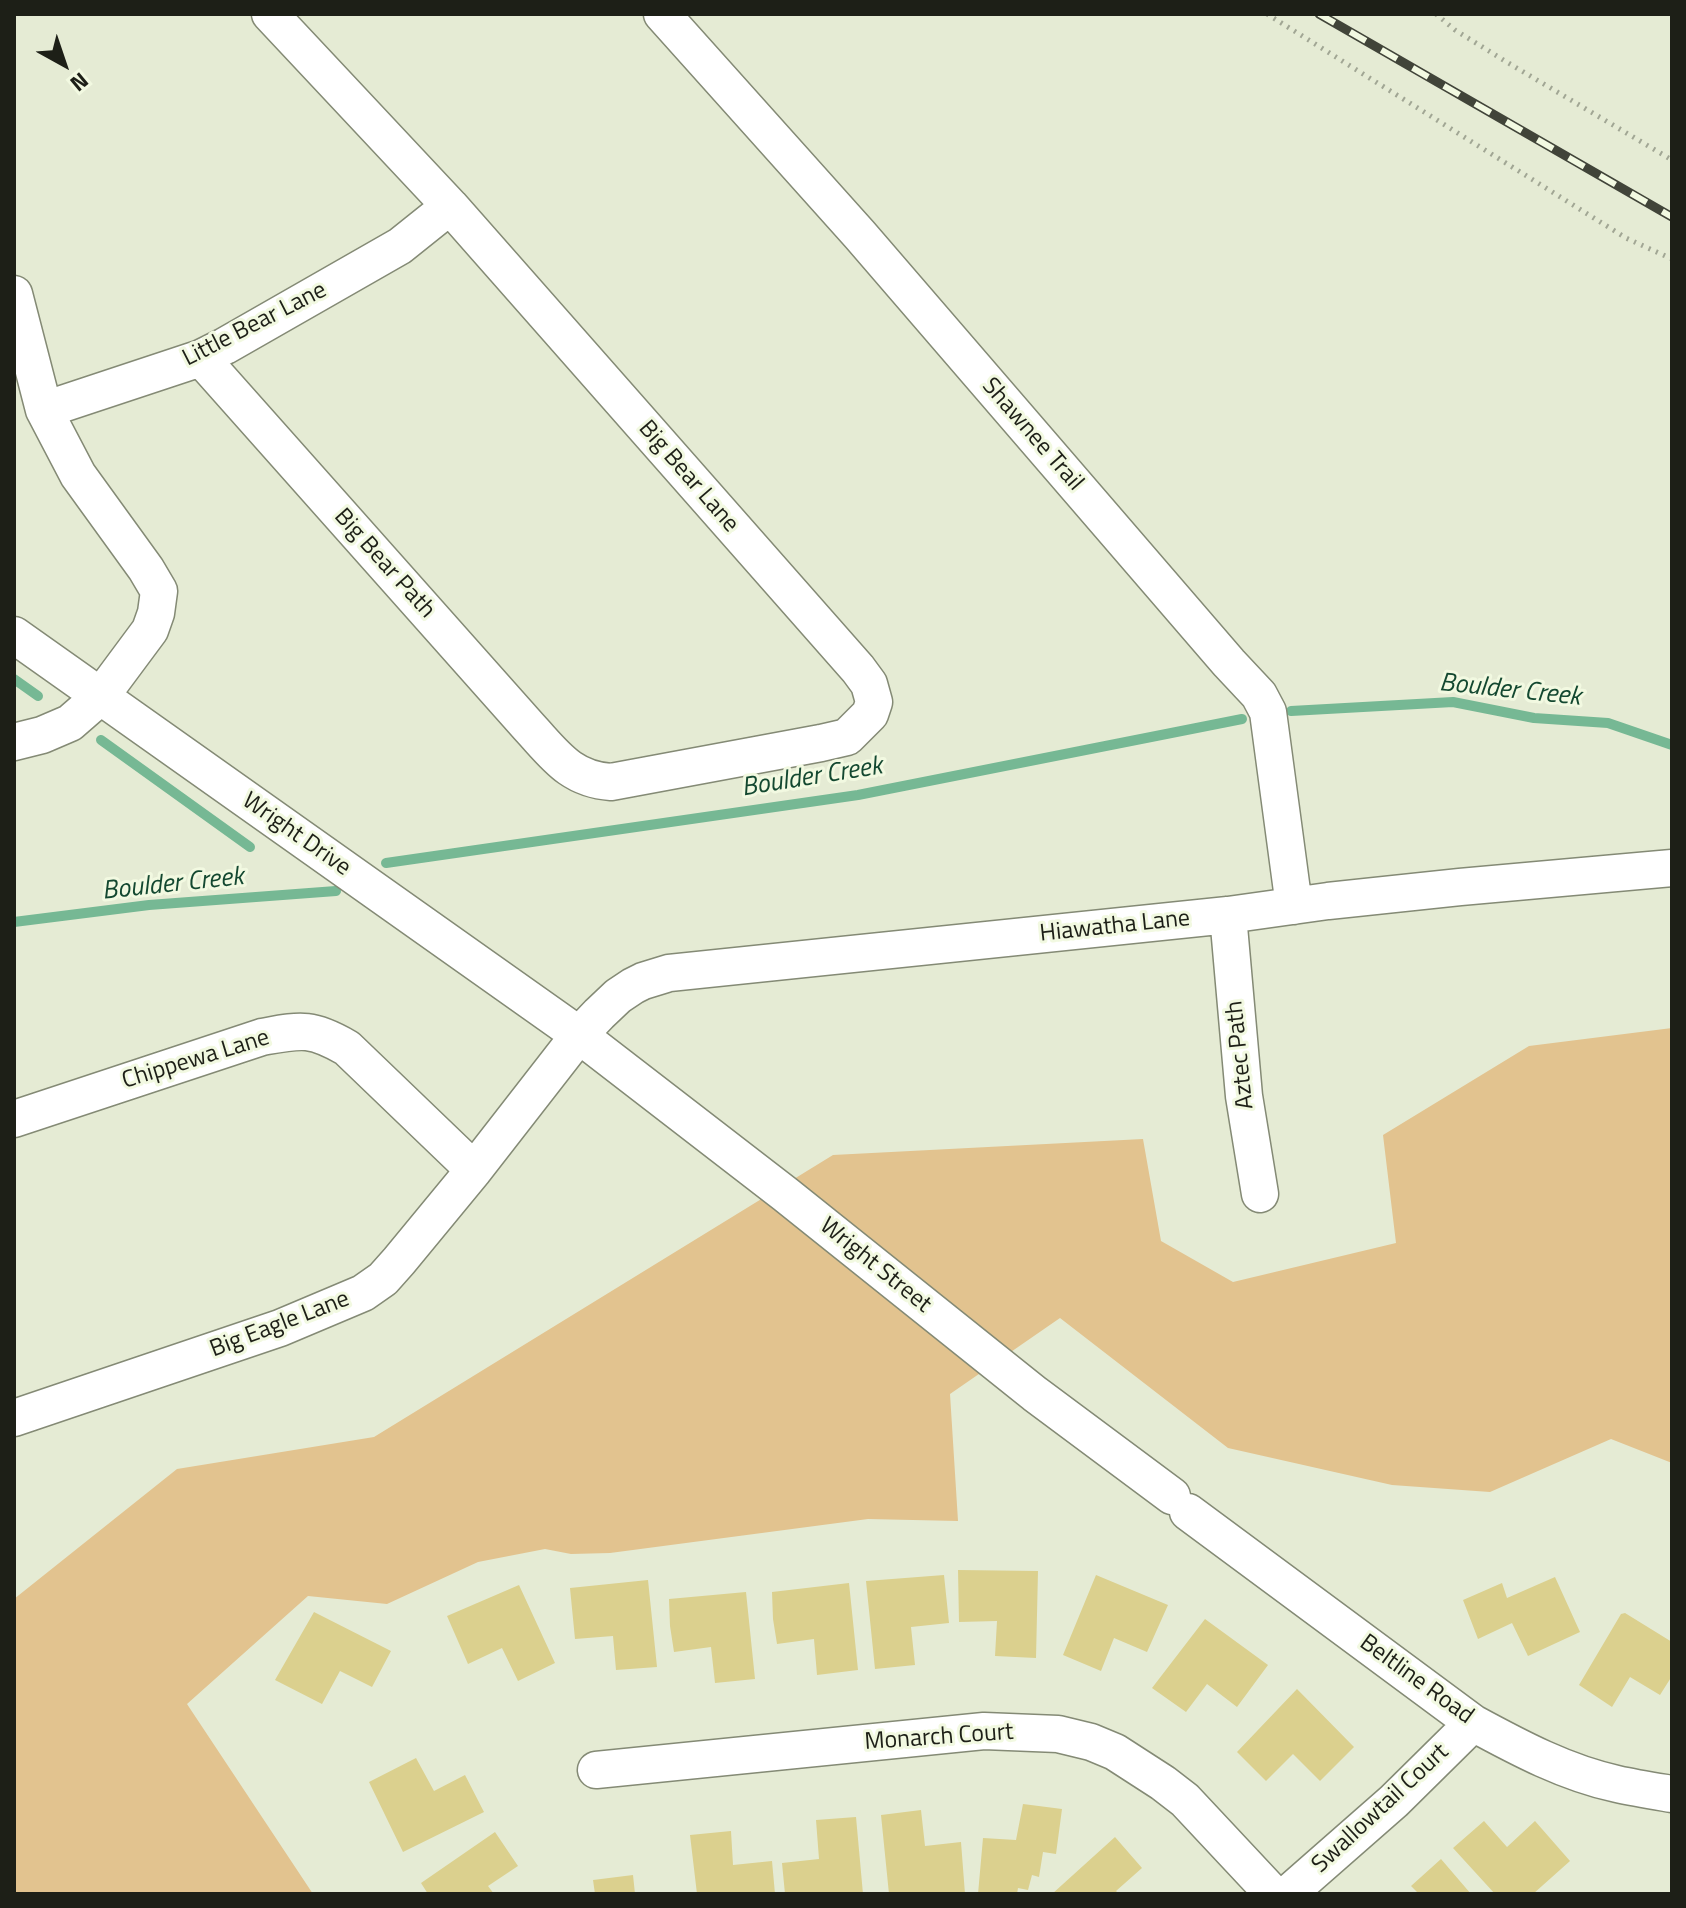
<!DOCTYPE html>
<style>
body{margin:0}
#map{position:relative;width:1686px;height:1908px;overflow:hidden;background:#e5ebd4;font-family:"Titillium Web",sans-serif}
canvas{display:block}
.frame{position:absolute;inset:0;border:16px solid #1d1f17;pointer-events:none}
.north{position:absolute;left:24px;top:24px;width:80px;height:80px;-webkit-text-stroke:6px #f2f9e1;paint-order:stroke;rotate:140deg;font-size:22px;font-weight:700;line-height:32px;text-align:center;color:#1d1f17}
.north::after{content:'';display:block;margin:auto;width:28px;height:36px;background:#1d1f17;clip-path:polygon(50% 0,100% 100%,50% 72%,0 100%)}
</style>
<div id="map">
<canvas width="1686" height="1908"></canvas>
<div class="frame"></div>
<div class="north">N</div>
</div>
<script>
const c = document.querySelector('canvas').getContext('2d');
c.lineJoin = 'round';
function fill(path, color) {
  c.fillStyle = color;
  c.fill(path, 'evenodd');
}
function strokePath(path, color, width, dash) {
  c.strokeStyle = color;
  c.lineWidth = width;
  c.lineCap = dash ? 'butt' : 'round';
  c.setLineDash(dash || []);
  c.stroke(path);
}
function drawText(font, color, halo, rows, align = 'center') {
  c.font = font + ' "Titillium Web",sans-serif';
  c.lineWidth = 6;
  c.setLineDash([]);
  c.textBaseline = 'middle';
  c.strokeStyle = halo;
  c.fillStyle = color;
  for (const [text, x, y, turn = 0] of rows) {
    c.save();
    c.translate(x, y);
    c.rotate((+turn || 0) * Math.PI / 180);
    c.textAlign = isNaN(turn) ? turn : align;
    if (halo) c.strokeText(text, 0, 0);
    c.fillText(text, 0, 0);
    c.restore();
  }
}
const green = new Path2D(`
 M1672 1028V1463L1611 1439 1490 1492 1392 1485 1228 1448 1060 1318 950 1394 958 1521 868 1519 610 1553 571 1554 545 1549 478 1562 387 1604 308 1596 187 1704 313 1894H14V1599L177 1469 374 1437 833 1155 1143 1139 1161 1241 1233 1282 1396 1243 1383 1135 1529 1046Z`);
const stream = new Path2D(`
 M14 679 38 696
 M1291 711 1453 702 1534 718 1608 723 1672 745
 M101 740 250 847
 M386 863 858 795 1242 719
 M14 922 149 905 336 891`);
const building = new Path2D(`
 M958 1570 1038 1571 1036 1658 995 1656 997 1621 959 1622Z
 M944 1575 949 1623 911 1627 915 1665 875 1669 866 1581Z
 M1096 1575 1168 1605 1147 1652 1114 1638 1101 1671 1063 1655Z
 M1555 1577 1580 1632 1528 1656 1512 1623 1478 1639 1463 1600 1502 1583 1507 1598Z
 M648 1580 657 1667 616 1670 613 1636 575 1639 570 1588Z
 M849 1583 858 1670 817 1675 814 1639 777 1644 773 1619 772 1592Z
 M519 1585 555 1663 518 1681 502 1648 468 1664 447 1616Z
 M746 1592 755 1679 715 1683 711 1647 674 1652 670 1626 669 1599Z
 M314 1612 391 1651 372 1687 340 1671 322 1704 275 1680Z
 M1625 1613 1672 1642V1676L1660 1695 1630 1677 1612 1707 1579 1685 1621 1614Z
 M1205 1619 1268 1665 1237 1707 1207 1684 1186 1712 1152 1688Z
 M1297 1689 1354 1747 1320 1781 1293 1754 1266 1781 1237 1752Z
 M416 1758 434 1791 465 1775 484 1812 403 1852 369 1782Z
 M1023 1804 1062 1809 1056 1854 1043 1852 1039 1877 1032 1875 1028 1890 1018 1888 1017 1894H978L983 1838 1016 1840Z
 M921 1810 925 1846 961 1842 965 1894H889L881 1815Z
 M856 1817 863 1894H785L782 1863 819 1859 816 1820Z
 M1484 1821 1507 1847 1535 1821 1570 1861 1533 1894H1495L1453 1848Z
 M731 1831 733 1865 772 1861 775 1894H697L690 1835Z
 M495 1832 518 1866 488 1886 494 1894H428L421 1883Z
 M1115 1837 1142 1868 1116 1891 1119 1894H1052Z
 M1441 1859 1471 1894H1419L1411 1886Z
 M633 1875 635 1894H595L593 1880Z`);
const path = new Path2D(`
 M1267 14 1626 238 1672 259
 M1436 14 1455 30 1505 61 1672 160`);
const minor = new Path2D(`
 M662 14 860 235 1229 663 1259 695 1268 712 1294 906
 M14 294 44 410 78 475 146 569 159 591 156 613 150 630 101 696 70 723 42 735 14 742
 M201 358 529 727C555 755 570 779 611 782L821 743 847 737 870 714 874 702 869 684 858 669 450 206 270 14
 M44 410 201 358 225 346 400 246 450 206
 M14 635 579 1035 785 1194 1035 1394 1172 1496
 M1228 915 1244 1096 1260 1194
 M14 1119 262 1037C301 1030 311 1027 347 1048L474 1170
 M14 1418 280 1328 363 1293 383 1279 399 1261 474 1170 579 1035 599 1014 618 996 633 986 643 981 669 973 1228 915 1328 901 1460 887 1672 868
 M1188 1512 1473 1723C1519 1748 1566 1773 1617 1784 1635 1788 1654 1791 1672 1794
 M596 1770 984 1731 1058 1734 1091 1742 1115 1752 1163 1783 1185 1800 1273 1894
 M1288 1894 1394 1801 1473 1723`);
const rail = new Path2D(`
 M1319 14 1672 217`);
const streetNames = [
 ["Little Bear Lane",255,325,-27],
 ["Shawnee Trail",1032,435,49],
 ["Big Bear Lane",688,477,49],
 ["Big Bear Path",384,564,48],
 ["Wright Drive",296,835,35],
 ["Hiawatha Lane",1115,927,-6],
 ["Aztec Path",1241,1055,-96],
 ["Chippewa Lane",196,1060,-17],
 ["Wright Street",875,1266,39],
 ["Big Eagle Lane",280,1325,-21],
 ["Beltline Road",1416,1680,36],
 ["Monarch Court",939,1738,-4],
 ["Swallowtail Court",1381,1809,-43]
];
const waterNames = [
 ["Boulder Creek",1510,691,6],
 ["Boulder Creek",812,778,-9],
 ["Boulder Creek",173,885,-6]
];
fill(green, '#e2c38f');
strokePath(stream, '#76b894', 10);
fill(building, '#dbd08e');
strokePath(minor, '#848a75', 39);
strokePath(path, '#a1a694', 5, [2, 6]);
strokePath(minor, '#fff', 36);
strokePath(rail, '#414439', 9);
strokePath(rail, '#f2f9e1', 6, [18]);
drawText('24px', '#1d1f17', '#f2f9e1', streetNames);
drawText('italic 26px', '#134830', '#f2f9e1', waterNames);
</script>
